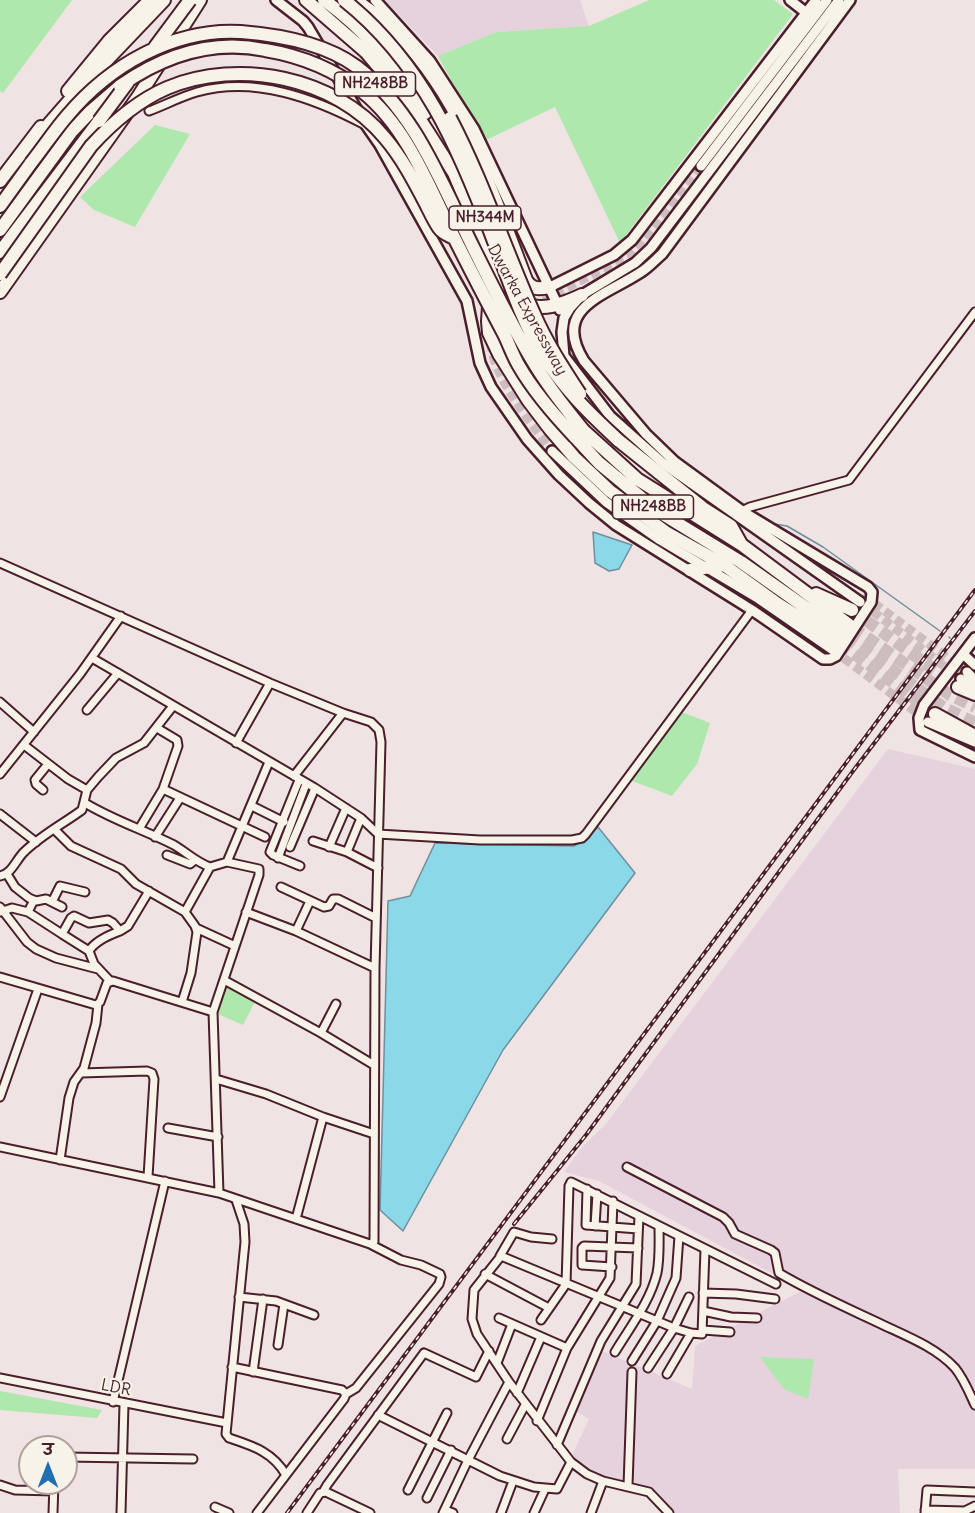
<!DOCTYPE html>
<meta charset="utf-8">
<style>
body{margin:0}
#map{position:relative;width:975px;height:1513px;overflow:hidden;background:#efe4e3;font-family:Delius,"Playpen Sans Deva",sans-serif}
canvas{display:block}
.north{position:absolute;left:18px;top:1435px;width:60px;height:60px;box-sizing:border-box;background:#f7f3e8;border:2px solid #b29e9c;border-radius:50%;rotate:0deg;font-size:16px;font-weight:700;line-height:24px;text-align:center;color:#4a1f2b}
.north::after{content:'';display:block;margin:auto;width:21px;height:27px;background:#1f6fb2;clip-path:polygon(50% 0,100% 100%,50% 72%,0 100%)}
</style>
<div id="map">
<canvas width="975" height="1513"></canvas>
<div class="north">उ</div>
</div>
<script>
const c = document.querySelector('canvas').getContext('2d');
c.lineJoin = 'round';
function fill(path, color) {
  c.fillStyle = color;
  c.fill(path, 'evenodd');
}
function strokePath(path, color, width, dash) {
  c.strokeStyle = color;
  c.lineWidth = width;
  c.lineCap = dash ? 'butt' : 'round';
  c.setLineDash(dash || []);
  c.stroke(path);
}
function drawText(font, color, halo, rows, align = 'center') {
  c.font = font + ' Delius,sans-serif';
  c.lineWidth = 4.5;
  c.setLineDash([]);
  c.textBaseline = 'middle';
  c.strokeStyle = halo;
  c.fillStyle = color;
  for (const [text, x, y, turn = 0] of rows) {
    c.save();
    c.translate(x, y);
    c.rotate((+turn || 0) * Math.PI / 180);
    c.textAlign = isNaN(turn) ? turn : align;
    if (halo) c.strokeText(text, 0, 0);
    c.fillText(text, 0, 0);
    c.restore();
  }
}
const built = new Path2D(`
 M385 0H580L589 26 496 32 438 56Z
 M888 749 975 769V1469H898L900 1513H671L652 1489 629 1485 599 1477 571 1457 589 1419 574 1410 602 1351 692 1389 695 1346 803 1290 599 1181 564 1172 582 1147 605 1125Z`);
const green = new Path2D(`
 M0 0H72L3 93 0 91Z
 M649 0H774L793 14 620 243 555 107 484 141 438 56 496 32 589 26Z
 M155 125 190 134 135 227 94 210 80 197Z
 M679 711 710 723 697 764 672 796 627 779Z
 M224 980 257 998 243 1025 213 1012Z
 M760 1357 814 1359 808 1399 784 1389Z
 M0 1391 102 1410 97 1418 0 1410Z`);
const water = new Path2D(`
 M593 532 632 545 619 569 609 571 595 563Z
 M598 827 635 873 503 1050 403 1231 380 1210 388 901 410 896 435 843 574 846 585 839Z`);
const stream = new Path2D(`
 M284 0 298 12
 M483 354 485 364
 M775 524 787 526 823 547 940 631
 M949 637 950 638
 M970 652 975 656`);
const secondaryTunnel = new Path2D(`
 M531 306 633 254 646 240 701 166
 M491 342C490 372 533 426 552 451
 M863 595 967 672
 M862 603 961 679
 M833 650 924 718`);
const highwayTunnel = new Path2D(`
 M852 610 958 687
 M852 627 950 695 975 707
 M846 636 943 707 975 723
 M840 643 935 714`);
const street = new Path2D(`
 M149 111C165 105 180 97 197 92 255 76 314 98 365 125
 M742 511 750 507 849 480 975 312
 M0 563 270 683 343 713 371 722 379 730 381 742 375 968 374 1242 370 1244 219 1193 0 1147
 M92 658 315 788 361 818 378 834 480 840H572L582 838 586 834 752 610
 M0 702 34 732
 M87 710 118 673
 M236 743 270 683
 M24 745 68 779 87 790
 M0 774 80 674 121 616
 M294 776 343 713
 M299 780 270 852 273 855 300 866
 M163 789 265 837
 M43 790 36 784 35 780 48 764
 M85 803C113 820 144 830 174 845 186 852 196 862 210 867
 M252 806 284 822
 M0 814 36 842
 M54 829 71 846 121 869 136 884 185 912 195 926 197 932 191 973 182 1002
 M139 829 163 789 178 746 177 740 157 728
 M155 837 180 798
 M313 841 347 852 378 868
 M290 847 315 788
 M329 847 346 808
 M347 852 361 818
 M167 855 190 864 195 860
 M278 858 306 784
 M227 862 269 762
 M7 874 15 887 29 898 36 901 46 899 62 907
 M0 876C12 873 15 862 23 853 41 835 63 824 82 810L87 790 98 777 116 758 144 743 173 706
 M281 887 324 907 329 906 333 899H338L376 918
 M34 900 28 912 62 934
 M52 902 60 886 85 892
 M0 907 27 942 36 949 56 958 98 969
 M0 912 12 908 28 912
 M185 912 210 867 227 862 259 869V875L213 1012 219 1193
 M246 912 296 931 375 968
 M196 928 235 946
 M296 931 310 901
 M89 951C95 941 109 935 120 931
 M0 977 96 1005 100 1002 107 983 113 981 213 1012
 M224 980 321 1033 374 1065
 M110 981 94 964 89 951 62 934 71 918 74 916 89 923 108 920 113 923 120 931 128 926 149 891
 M321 1033 336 1004
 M81 1073 147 1071 152 1073 154 1079 148 1177
 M216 1079 266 1094 323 1117 374 1134
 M0 1097 38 989
 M168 1128 218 1137
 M60 1160 69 1098 74 1082 84 1068 96 1023 98 1004
 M627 1167 723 1217 729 1223 735 1234 771 1250 775 1253 779 1273C811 1292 845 1307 879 1323 904 1335 936 1347 955 1368 964 1379 969 1392 975 1405
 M587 1189 586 1225 638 1229
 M236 1200 244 1224 245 1242 226 1434 229 1438C253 1446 273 1452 286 1475
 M296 1219 323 1117
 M595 1226 597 1194
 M500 1256 514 1232 531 1237 552 1239
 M612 1267 582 1265V1248L584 1246 638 1248
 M485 1274 549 1308
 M703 1293 736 1294 775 1299
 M239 1297 276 1301 314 1315
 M703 1311 731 1317 757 1318
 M499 1318 567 1348
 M541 1320 566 1284 569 1186 571 1182 776 1284
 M703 1330 730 1332
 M278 1345 284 1304
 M615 1352C630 1327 650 1302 657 1273 660 1258 659 1241 659 1226
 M632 1361 657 1321 676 1278 679 1236
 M497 1363 512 1324
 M232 1367 342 1390 346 1394 344 1399 257 1513
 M648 1368 674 1328 689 1297
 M253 1372 263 1299
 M667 1374 691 1333
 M0 1378 227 1423
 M517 1393 541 1337
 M346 1394 356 1388 439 1284 441 1277 440 1274 421 1265 401 1260 370 1244
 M113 1402 165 1181
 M378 1415 500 1476 534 1487 557 1489 571 1462
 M537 1421 567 1348 610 1278 613 1201
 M507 1439 525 1405
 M557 1445 601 1341 636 1284 639 1216
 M66 1457 193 1459
 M0 1485 15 1490 54 1491
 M628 1486 632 1372
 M408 1490 447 1413
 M323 1492 327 1485 424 1353 476 1377 489 1351
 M427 1498 451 1450
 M215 1507 229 1513
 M445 1510 453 1513
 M925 1510 965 1511
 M53 1513 54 1483
 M121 1513 124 1404
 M307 1513 320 1493 326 1492 370 1513
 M443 1513 468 1460 509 1382
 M501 1513 513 1481
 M534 1513 545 1489
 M591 1513 603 1481
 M669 1513 649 1492 603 1481 587 1474 571 1462 509 1382 477 1334 472 1319 474 1290 501 1256 674 1328 691 1333 702 1334 705 1249
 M925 1513 927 1490 975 1492
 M961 1513 975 1506`);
const secondary = new Path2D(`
 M276 0 303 21 308 27 357 110
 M375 0 430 61 474 129 560 310
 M790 0 809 15
 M839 0 651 248 635 263 582 295 570 308 564 318 562 332 564 356 610 416 664 464 860 602
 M364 122 380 145 467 301 480 363 491 387 527 439 559 475 589 503 616 525 752 610 823 659H830L836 656 871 602 872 592 868 587 742 511 675 462 646 434 584 361C550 307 607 295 641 272 649 267 655 260 662 254L850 0
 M701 166 827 0
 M550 287 614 255 632 240 816 0
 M552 451 606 502 660 540 759 599 833 650
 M975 638 924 705 919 718 920 730 975 757
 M963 654 975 665
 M967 672 975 680
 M961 679 975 688
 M928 722 975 742`);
const highway = new Path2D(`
 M306 0 366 52 412 107 454 173 492 264 488 321 489 333 499 354 528 400 550 429 574 457 610 491 667 533 724 565 778 604 840 643
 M324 0C364 29 400 70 425 113
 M355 0C370 10 385 21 398 34 463 101 493 194 526 280 532 290 539 289 550 287
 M68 91 109 41 150 0
 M0 181 41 127
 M0 206 31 163 42 132 84 84 164 0
 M0 230 72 131 91 111 120 86
 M0 252 99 121
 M494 266C519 310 536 317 582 295
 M0 292 138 97 200 0
 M584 431 637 479 742 545 852 627
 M575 437 599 463 656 510 741 562 846 636
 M618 440 703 508 731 526 741 544
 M690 570 725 565
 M816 594 852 610
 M958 687 975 694
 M935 714 975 736`);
const rail = new Path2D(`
 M514 1224 586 1135 853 771 975 611
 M287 1513 975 590`);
const highwayBridge = new Path2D(`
 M344 0C422 62 459 148 493 239 508 277 520 317 541 352 561 386 589 413 618 440
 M155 47 190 0
 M120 86C163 56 212 39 265 50 301 56 334 69 363 92 404 125 426 179 448 225 466 262 485 298 504 334 509 344 513 356 519 366 534 392 555 416 575 437
 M450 118C483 181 505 249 534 314 546 342 563 368 580 394
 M99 121 128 82
 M31 163C43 148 54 131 67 116 109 66 173 28 241 32 279 35 325 43 357 67 416 112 442 185 474 249 492 285 510 322 531 358 546 384 565 408 584 431
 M0 274 91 146C113 122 137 101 167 88 239 58 335 77 385 138 402 158 414 181 426 204 430 212 434 221 439 228 442 233 448 235 454 238`);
const shields = [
 [375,84,81],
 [485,218,72],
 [653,507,81]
];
const shieldNames = [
 ["NH248BB",375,84],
 ["NH344M",485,218],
 ["NH248BB",653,507]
];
const streetNames = [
 ["Dwarka Expressway",527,310,61],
 ["LDR",116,1388,11]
];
fill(built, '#e6d2dd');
fill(green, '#aee8ad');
fill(water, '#8ad8e8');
strokePath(water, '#708e9c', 1.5);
strokePath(stream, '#708e9c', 1.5);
strokePath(secondaryTunnel, '#cebdbe', 9, [9, 4.5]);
strokePath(highwayTunnel, '#cebdbe', 12, [12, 6]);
strokePath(street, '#4a1f2b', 11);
strokePath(secondary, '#4a1f2b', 14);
strokePath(highway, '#4a1f2b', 16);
strokePath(street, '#f7f3e8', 7);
strokePath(secondary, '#f7f3e8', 9);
strokePath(highway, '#f7f3e8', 12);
strokePath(rail, '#4a1f2b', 4);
strokePath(rail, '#f7f3e8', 1.5, [4.5]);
strokePath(highwayBridge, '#4a1f2b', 16, []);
strokePath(highwayBridge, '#f7f3e8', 12);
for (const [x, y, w] of shields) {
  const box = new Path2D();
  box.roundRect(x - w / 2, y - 12, w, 24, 4.5);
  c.fillStyle = '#f7f3e8';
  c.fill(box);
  strokePath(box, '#4a1f2b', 1.5);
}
drawText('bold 15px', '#4a1f2b', null, shieldNames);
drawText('16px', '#4a1f2b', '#f7f3e8', streetNames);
</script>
